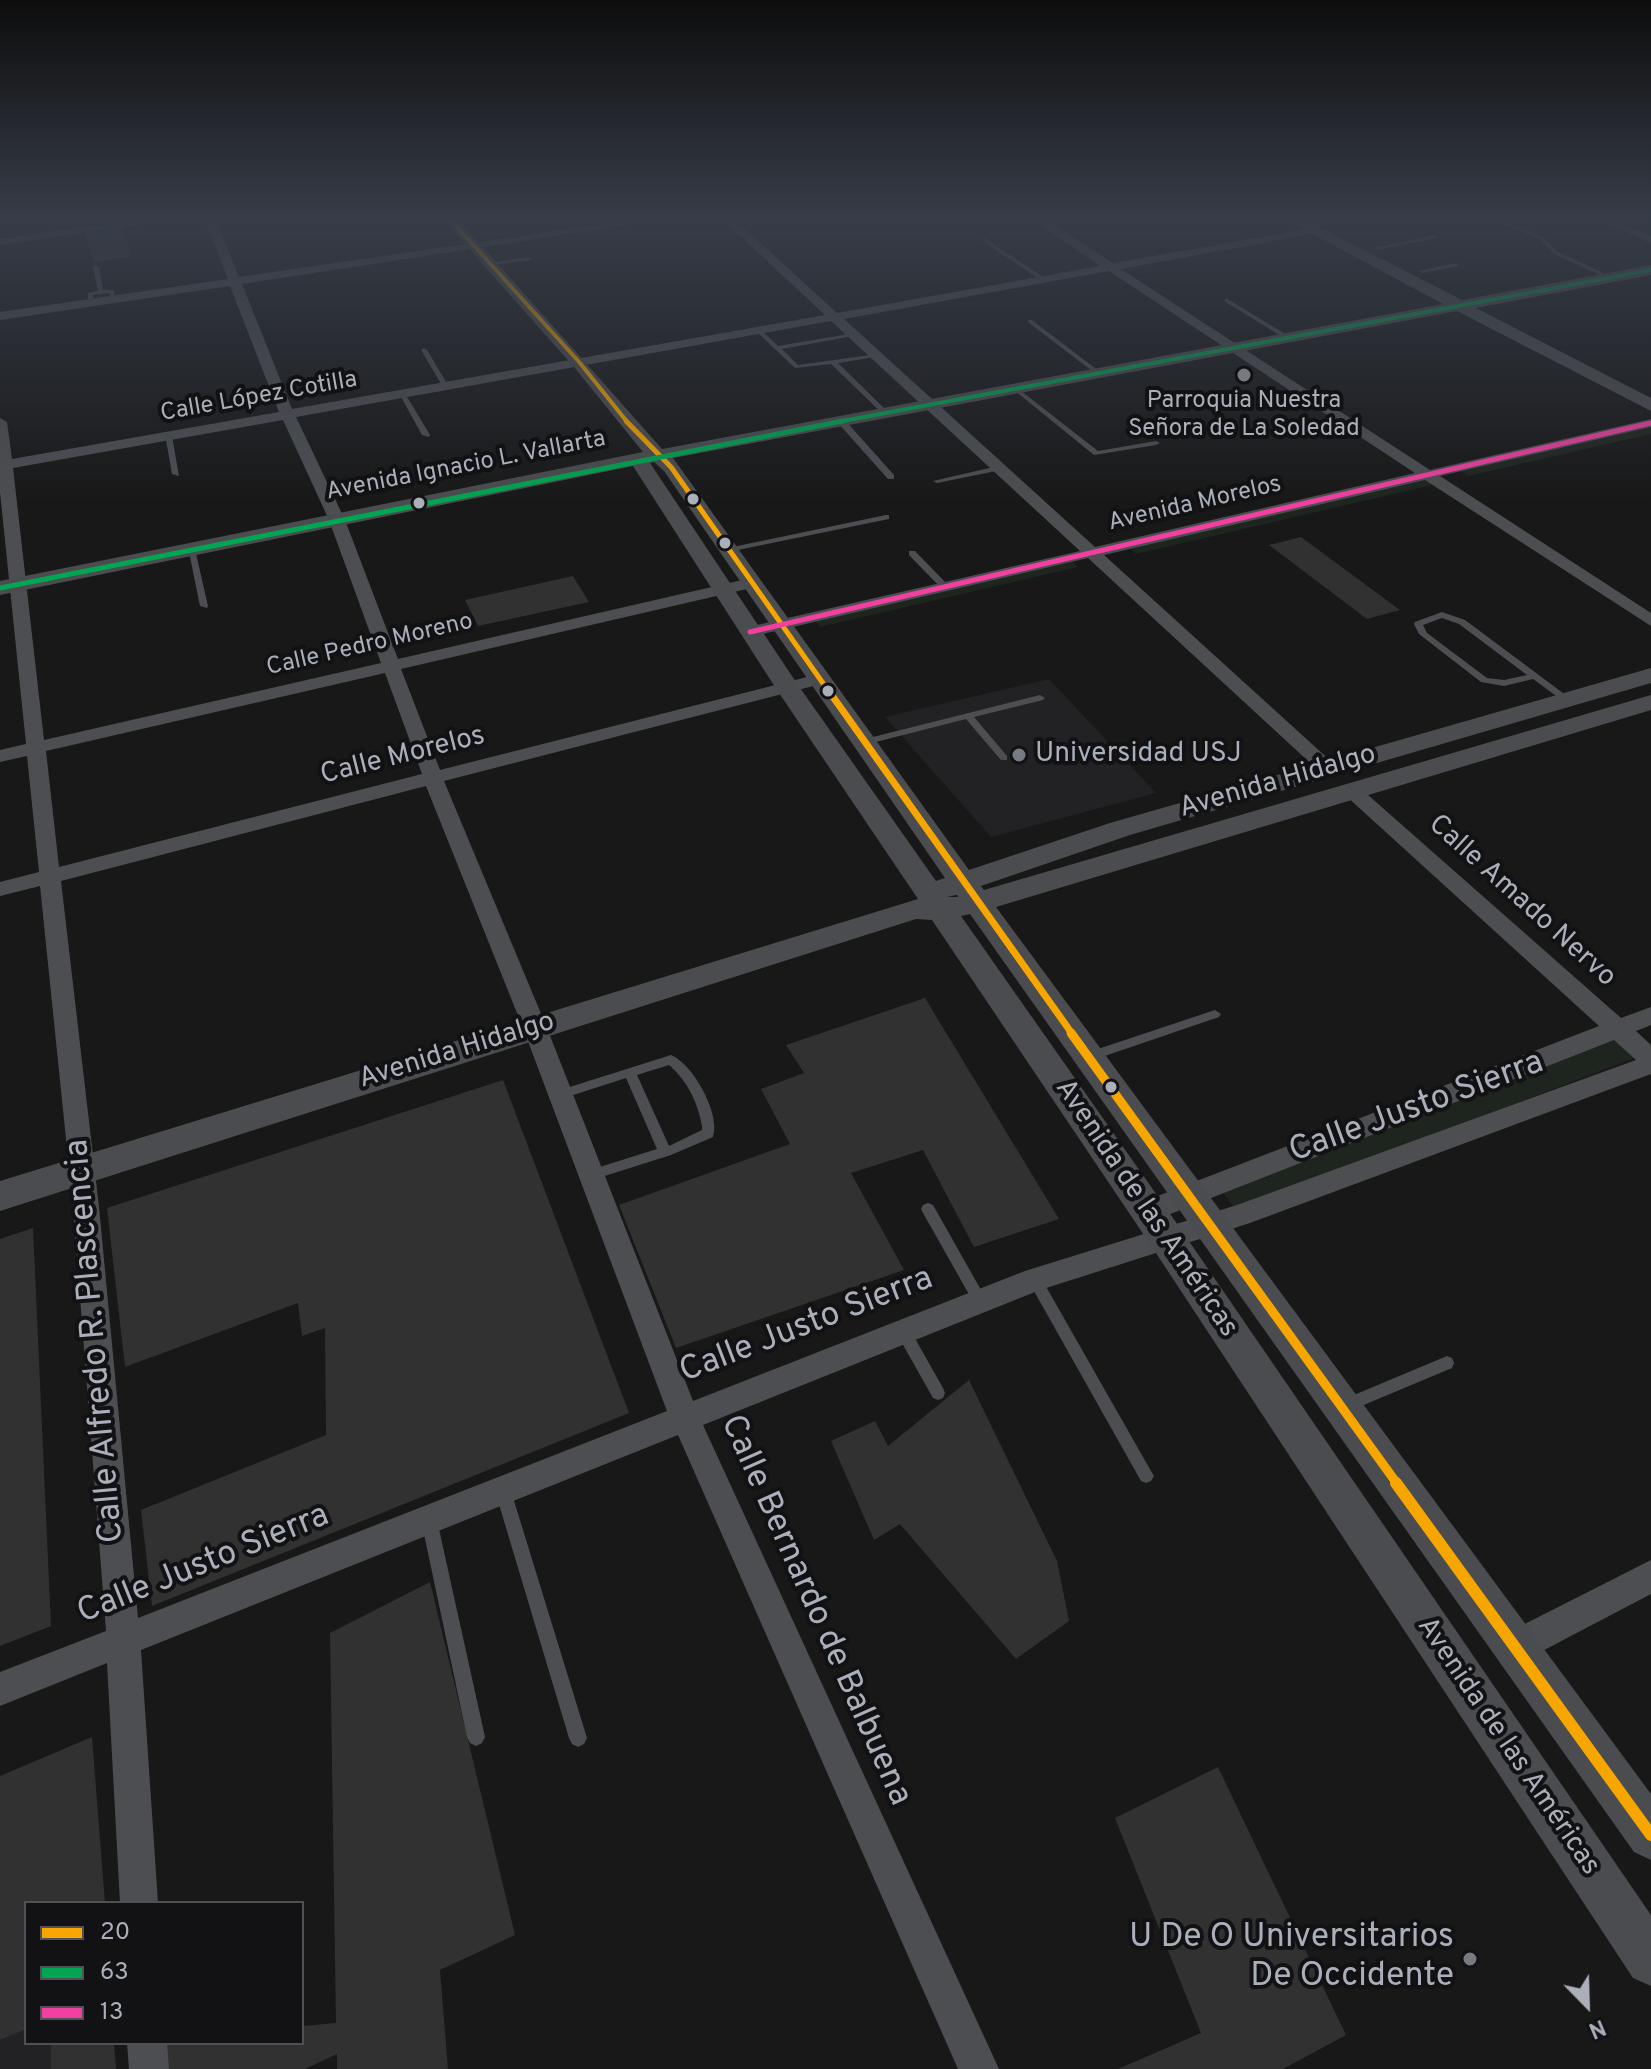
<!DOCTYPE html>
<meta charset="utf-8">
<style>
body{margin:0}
#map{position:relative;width:1651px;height:2069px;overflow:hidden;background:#181818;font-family:Overpass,sans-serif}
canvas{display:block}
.legend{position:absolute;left:24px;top:1901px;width:280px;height:144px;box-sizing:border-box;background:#121214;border:2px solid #4f5156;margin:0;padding:10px 14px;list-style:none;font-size:24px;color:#aaafb9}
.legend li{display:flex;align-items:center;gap:16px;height:40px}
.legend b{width:40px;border:2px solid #4f5156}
.north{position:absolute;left:1547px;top:1965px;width:80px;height:80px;-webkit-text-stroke:6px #121214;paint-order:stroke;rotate:157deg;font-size:22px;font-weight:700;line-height:32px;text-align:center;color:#aaafb9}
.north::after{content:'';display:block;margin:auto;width:28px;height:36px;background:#aaafb9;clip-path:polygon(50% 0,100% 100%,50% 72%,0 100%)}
</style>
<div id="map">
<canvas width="1651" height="2069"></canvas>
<ul class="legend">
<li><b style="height:10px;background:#f7a600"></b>20</li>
<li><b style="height:10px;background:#00a651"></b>63</li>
<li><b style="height:10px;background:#f240a1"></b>13</li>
</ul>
<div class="north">N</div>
</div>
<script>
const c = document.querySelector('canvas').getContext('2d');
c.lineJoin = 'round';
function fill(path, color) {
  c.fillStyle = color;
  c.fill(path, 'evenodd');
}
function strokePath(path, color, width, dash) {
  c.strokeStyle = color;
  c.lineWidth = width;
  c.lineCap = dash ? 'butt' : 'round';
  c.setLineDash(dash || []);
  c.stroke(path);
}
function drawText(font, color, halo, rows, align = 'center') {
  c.font = font + ' Overpass,sans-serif';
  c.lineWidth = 8;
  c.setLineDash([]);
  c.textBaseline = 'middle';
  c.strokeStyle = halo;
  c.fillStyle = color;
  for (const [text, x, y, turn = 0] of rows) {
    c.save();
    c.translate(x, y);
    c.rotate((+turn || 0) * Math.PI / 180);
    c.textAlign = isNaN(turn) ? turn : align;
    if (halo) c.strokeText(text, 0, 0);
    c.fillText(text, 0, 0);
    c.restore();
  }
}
const built = new Path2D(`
 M1049 679 1156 793 991 837 885 717Z
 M26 1993V2043H114L116 2069H0V2005Z`);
const green = new Path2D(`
 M1651 427V434L1468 476 1459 470Z
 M1424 480 1432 485 1136 554 1130 548Z
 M1072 561 1078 567 820 627 815 620Z
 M1611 1037 1634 1058 1237 1211 1221 1190Z`);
const building = new Path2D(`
 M122 227 132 257 94 262 85 232Z
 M1301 537 1400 610 1367 619 1269 545Z
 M573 576 589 602 478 626 465 600Z
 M925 998 1059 1219 974 1247 923 1150 851 1173 904 1270 676 1348 619 1205 790 1144 761 1089 804 1073 786 1045Z
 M503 1080 629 1413 152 1606 141 1510 326 1435 325 1328 302 1336 298 1303 125 1367 107 1208Z
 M33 1228 51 1626 0 1646V1239Z
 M969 1380 1057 1561 1069 1621 1016 1659 900 1524 874 1540 831 1441 875 1421 888 1446Z
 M430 1582 515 1935 440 1970 448 2069H337V2054L305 2069H163L161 2043H302V2026L336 2023 330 1633Z
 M92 1737 105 1903H26V2029L0 2040V1776Z
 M1218 1767 1346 2035 1283 2069H1118L1201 2033 1115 1818Z
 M51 2043H114L116 2069H51Z`);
const lane = new Path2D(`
 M1488 217H1496L1543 237 1558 252 1614 278 1609 279 1554 254 1539 239Z
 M1435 235 1437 238 1377 250 1374 248Z
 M984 238 986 239 1049 281 1044 282 982 241Z
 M532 257 530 260 491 265 488 263Z
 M1457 263 1459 266 1422 273 1419 271Z
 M96 265 99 267 103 290H113L116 300H112L109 293 93 295V303L88 302V293L98 291 93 267Z
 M1226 298 1290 337 1291 338 1286 339 1224 301Z
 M1028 320H1032L1100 372V374H1096L1028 322Z
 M758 331H762L778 346 855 333 856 334 853 336 782 349 798 365 877 354V356L875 357 838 363 889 413 883 414 831 364 795 368 758 333Z
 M424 348 427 350 449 387 448 388 443 387 421 350Z
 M1016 387 1098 451 1156 441 1160 443 1156 445 1094 455 1014 390 1013 389Z
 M403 393 406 395 430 435 429 437 422 435 400 395Z
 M838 419H844L894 475V479H888L838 423Z
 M165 434 172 436 179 476 172 474Z
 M998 466 1002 468 1001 470 937 483 933 481Z
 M886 515H889V519L728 552 724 550 728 548Z
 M188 547 195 549 208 606 207 608 200 606Z
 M909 551H915L948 585V589H942L909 555Z
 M1442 612 1465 620 1571 699 1566 702 1563 701 1533 679 1504 686 1481 682 1419 634 1414 624 1415 622ZM1442 618 1459 624 1527 675 1504 680 1487 678 1427 633 1423 625Z
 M1040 695 1045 698 1043 700 974 717 1007 756V760H1001L966 719 864 745 859 742 861 740Z
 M1215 1010 1221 1014 1219 1017 1090 1061 1086 1059 1084 1056 1086 1053Z
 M671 1055C693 1064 721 1114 713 1137L671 1155 592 1180 587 1179 585 1175 587 1171 657 1149 626 1078 561 1099 557 1097 555 1094 557 1091ZM669 1065C687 1080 698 1103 702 1126V1130L669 1146 637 1075Z
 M928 1203 933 1205 985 1297 987 1301 985 1305 980 1307 975 1305 923 1213 921 1209 923 1205Z
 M1035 1274 1040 1276 1151 1471 1154 1476 1151 1481 1146 1483 1141 1481 1030 1284 1028 1280 1030 1276Z
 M903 1325 908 1326 943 1388 945 1393 943 1398 938 1400 933 1398 898 1336 896 1331 898 1326Z
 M1447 1356 1452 1358 1454 1363 1452 1368 1347 1412 1342 1410 1340 1405 1342 1400Z
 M503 1483 509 1486 511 1491 587 1738 584 1744 578 1747 572 1744 569 1738 495 1491 497 1486Z
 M429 1512 435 1514 437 1520 485 1737 482 1743 476 1746 470 1743 467 1737 421 1520 423 1514Z`);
const street = new Path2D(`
 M158 217H189L0 245V239Z
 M204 217H215L239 277 651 217H680L242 284 292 409 825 315 720 217H732L837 313 1100 266 1029 217H1042L1113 263 1308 229 1306 217H1317L1318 233 1121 269 1430 470 1651 419V427L1440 476 1651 613V626L1425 480 1104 555 1334 764 1337 768 1334 772H1320L1088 558 750 637 744 636V628L1080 551 831 321 296 417 345 520 398 659 751 578 759 583 751 588 401 669 440 770 819 674 828 679 825 683 444 781 547 1028 693 1401 1025 1271 1237 1205 1636 1060 1614 1040 1155 1220 1146 1223 1137 1220 1133 1212 1137 1204 1599 1026 1345 795 1342 791 1345 787H1359L1621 1018 1651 1007V1025L1636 1031 1651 1045V1074L1250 1223 1040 1290 703 1425 999 2069H958L678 1435 141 1650 158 1903H120L107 1663 0 1706V1672L106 1631 73 1207 40 886 0 896V882L39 872 27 756 0 762V750L26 744 0 492V418L7 422 12 459 279 412 230 286 0 320V312L228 279ZM1109 271 1415 473 1095 547 844 319ZM283 420 329 520 381 663 44 740 13 468ZM385 673 422 774 59 867 46 751ZM426 786 523 1028 667 1411 138 1618 99 1207 61 881Z
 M1591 217H1606L1651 236V243Z
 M1651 1560V1594L1529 1658 1517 1663 1505 1658 1500 1646 1505 1634Z
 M127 2043H167L169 2069H129Z`);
const secondary = new Path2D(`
 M441 217H456L662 449 1443 304 1281 217H1300L1462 300 1651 265V275L1476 308 1651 398V411L1457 311 673 458 969 870 1110 823 1651 668V683L1130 835 981 886 984 890 1651 695V710L996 907 1651 1794V1860L1634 1852 970 914 961 916 1180 1228 1651 1915V1986L1633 1978 1154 1250 932 920 916 919 0 1211V1181L918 899 775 687 633 466 0 595V581L643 452 574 367ZM654 462 664 471 945 878 936 881 798 685 650 463ZM957 895 958 897H947L956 895Z`);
const bus1Far4 = new Path2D(`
 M448 217 580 363 628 423`);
const bus1Far3 = new Path2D(`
 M626 421 671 467 827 689`);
const bus1Far2 = new Path2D(`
 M826 687 1073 1035`);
const bus1Far1 = new Path2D(`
 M1071 1033 1398 1485`);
const bus1 = new Path2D(`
 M1396 1483 1651 1835`);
const bus2Far1 = new Path2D(`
 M832 423 1651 270`);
const bus2 = new Path2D(`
 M0 588 843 421`);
const bus3 = new Path2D(`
 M750 632 1651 423`);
const markers = [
 [1244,375,8,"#777a81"],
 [693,499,7,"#aaafb9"],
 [419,503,7,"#aaafb9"],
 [725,543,7,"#aaafb9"],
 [828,691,7,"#aaafb9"],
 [1019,755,8,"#777a81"],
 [1111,1087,7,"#aaafb9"],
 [1470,1959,8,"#777a81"]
];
const farStreetnames = [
 ["Calle López Cotilla",259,398,-10],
 ["Avenida Ignacio L. Vallarta",466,467,-11],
 ["Avenida Morelos",1195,505,-13],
 ["Calle Pedro Moreno",370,646,-13]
];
const farPoinames = [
 ["Parroquia Nuestra",1244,402],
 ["Señora de La Soledad",1244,430]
];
const poiNames = [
 ["Universidad USJ",1035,755]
];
const streetNames = [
 ["Calle Morelos",403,757,-14],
 ["Avenida Hidalgo",1278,783,-16],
 ["Calle Amado Nervo",1521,902,42],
 ["Avenida Hidalgo",457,1052,-17],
 ["Avenida de las Américas",1145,1209,56],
 ["Avenida de las Américas",1507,1747,56]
];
const nearStreetnames = [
 ["Calle Justo Sierra",1417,1109,-20],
 ["Calle Justo Sierra",807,1327,-21],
 ["Calle Alfredo R. Plascencia",97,1341,-95],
 ["Calle Justo Sierra",204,1566,-22],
 ["Calle Bernardo de Balbuena",814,1611,66]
];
const nearPoinames = [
 ["U De O Universitarios",1454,1939],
 ["De Occidente",1454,1978]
];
fill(built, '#222224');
fill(green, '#1e251f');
fill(building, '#313132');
fill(lane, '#4c4e51');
fill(street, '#4c4e51');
fill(secondary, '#4b4c4f');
strokePath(bus1Far4, '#f7a600', 4);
strokePath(bus1Far3, '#f7a600', 5);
strokePath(bus1Far2, '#f7a600', 7);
strokePath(bus1Far1, '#f7a600', 9);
strokePath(bus1, '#f7a600', 12);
strokePath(bus2Far1, '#00a651', 4);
strokePath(bus2, '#00a651', 5);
strokePath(bus3, '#f240a1', 5);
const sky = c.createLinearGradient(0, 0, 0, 507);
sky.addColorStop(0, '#0d0d0d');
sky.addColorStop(0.43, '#373d48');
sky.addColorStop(1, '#373d4800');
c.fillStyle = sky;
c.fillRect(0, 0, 1651, 507);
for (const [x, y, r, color] of markers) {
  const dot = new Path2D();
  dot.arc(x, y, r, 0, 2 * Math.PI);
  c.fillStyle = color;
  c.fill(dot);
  strokePath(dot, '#121214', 3);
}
drawText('24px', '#aaafb9', '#121214', farStreetnames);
drawText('24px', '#aaafb9', '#121214', farPoinames);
drawText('28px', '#aaafb9', '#121214', poiNames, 'left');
drawText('28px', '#aaafb9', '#121214', streetNames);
drawText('34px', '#aaafb9', '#121214', nearStreetnames);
drawText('34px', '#aaafb9', '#121214', nearPoinames, 'right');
</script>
